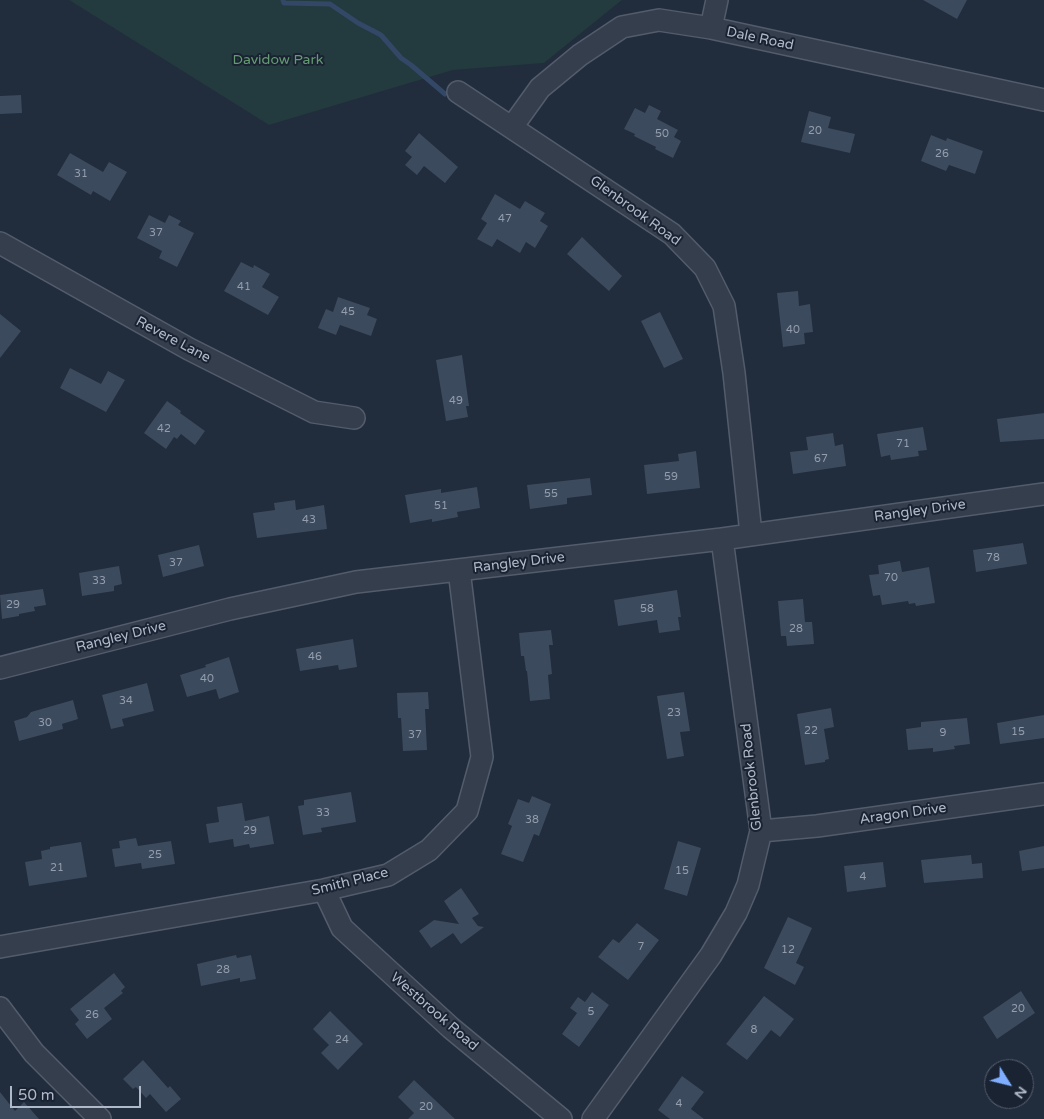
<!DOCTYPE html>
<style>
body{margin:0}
#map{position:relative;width:1044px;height:1119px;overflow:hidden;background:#212c3d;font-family:"Varela Round",sans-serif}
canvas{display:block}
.north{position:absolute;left:984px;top:1059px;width:50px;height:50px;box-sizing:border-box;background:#1a2332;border:1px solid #565f6e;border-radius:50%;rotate:126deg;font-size:14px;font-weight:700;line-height:20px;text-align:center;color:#b0b9c9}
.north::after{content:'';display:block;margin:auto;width:18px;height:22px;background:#7fadff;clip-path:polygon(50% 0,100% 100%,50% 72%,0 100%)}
.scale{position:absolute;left:10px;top:1086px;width:131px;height:22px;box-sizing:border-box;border:2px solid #b0b9c9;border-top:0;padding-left:6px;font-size:15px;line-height:18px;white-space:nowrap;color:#b0b9c9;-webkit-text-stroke:4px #1a2332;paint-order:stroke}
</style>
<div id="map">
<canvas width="1044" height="1119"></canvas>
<div class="north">N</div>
<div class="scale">50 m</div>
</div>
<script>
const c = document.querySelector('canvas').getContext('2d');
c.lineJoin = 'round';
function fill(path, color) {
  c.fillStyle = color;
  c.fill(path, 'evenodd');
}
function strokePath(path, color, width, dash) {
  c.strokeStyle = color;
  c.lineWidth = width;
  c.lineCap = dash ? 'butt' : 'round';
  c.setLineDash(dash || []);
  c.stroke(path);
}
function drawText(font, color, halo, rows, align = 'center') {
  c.font = font + ' "Varela Round",sans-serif';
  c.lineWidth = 4;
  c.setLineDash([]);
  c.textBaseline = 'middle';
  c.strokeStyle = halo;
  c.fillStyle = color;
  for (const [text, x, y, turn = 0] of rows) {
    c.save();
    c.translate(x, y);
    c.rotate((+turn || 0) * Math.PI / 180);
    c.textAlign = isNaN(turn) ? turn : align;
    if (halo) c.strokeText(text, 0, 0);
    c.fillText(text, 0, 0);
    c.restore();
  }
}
const green = new Path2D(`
 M69 0H622L544 63 453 70 269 125Z`);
const stream = new Path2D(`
 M283 0 284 3 330 4 358 23 381 35 401 58 411 65 445 94`);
const building = new Path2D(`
 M923 0H967L957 19Z
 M21 95 22 113 0 114V96Z
 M649 105 661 111 657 119 678 130 674 137 681 141 673 158 655 149 656 147 634 136 635 134 624 129 635 108 645 113Z
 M809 111 831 117 828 128 855 134 850 153 801 142Z
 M419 133 458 167 445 183 424 166 417 175 405 165 412 157 405 151Z
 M931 135 946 141 947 138 983 151 975 174 949 165 946 171 921 161Z
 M70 153 103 172 109 162 127 172 110 201 93 191 91 195 57 175Z
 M495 194 520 209 525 201 545 213 540 221 548 226 535 248 526 242 520 253 497 239 492 247 477 239 487 223 481 219Z
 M149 215 165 223 169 215 181 221 178 225 194 233 177 267 159 258 162 251 137 238Z
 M582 237 622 276 609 291 567 254Z
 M241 262 253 268 254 265 270 274 262 287 279 297 268 315 224 291Z
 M798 291 799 306 810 304 813 332 804 333 805 344 783 347 777 293Z
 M338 297 370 308 367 315 377 319 371 336 340 325 336 335 318 328 326 309 333 312Z
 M660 312 683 359 664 368 641 321Z
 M0 314 21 331 0 358Z
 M462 355 469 406H466L468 417 446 421 436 360Z
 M70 368 101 384 108 371 125 380 106 412 60 388Z
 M167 401 181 411 180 413 205 431 195 445 181 434 177 439 174 437 166 449 144 433Z
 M1044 413V439L1000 442 997 419Z
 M923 427 927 450 918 451 919 456 891 460 890 455 881 457 877 434Z
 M833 433 835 446 843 444 846 466 793 474 790 452 808 450 806 437Z
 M696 451 700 488 647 494 644 465 679 461 678 454Z
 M590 478 592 495 567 498V504L530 509 527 485Z
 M477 487 480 508 457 512 458 517 432 522V519L410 523 405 495 441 489V493Z
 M295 500 296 510 324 505 327 529 257 538 253 513 275 510 274 503Z
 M1023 543 1027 564 976 572 973 550Z
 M199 545 204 566 163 577 158 555Z
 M900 561 902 572 929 567 935 603 916 606 915 603 909 604 908 601 882 605 880 595 873 596 869 575 879 574 878 565Z
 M119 566 122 584 114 586V591L82 596 79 573Z
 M43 589 46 605 34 607 35 611 19 614V616L2 619 0 595Z
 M677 590 681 617H678L680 630 659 633 657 620 618 626 614 600Z
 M803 599 805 622H812L814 644 787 646 786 636H781L778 601Z
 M551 630 553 645H549L552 674 548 675 550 699 530 701 527 671H526L524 656H521L519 633Z
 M353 639 357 667 339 670 338 665 300 671 296 649Z
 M229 657 239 692 219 699 216 689 187 697 180 675 206 667 205 665Z
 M147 683 154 711 122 719 124 726 111 729 102 695Z
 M428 692 429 709H425L427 750 403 751 401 718H398L397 693Z
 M684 692 690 731 680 732 684 756 667 759 657 696Z
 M73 700 78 719 62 724 63 729 19 741 14 721 27 717 31 712Z
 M831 708 834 727 824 729 829 759 825 760V762L805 765 797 714Z
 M1044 715V738L1000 744 997 723Z
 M967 718 970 744 954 746 955 749 933 752V748L908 750 906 729 921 727V722Z
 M351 792 356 822 321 828 322 832 303 835 298 806 304 805V800Z
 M532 796 551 804 539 836 534 834 523 862 501 854 512 826 508 824 518 799 529 803Z
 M242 803 245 821 269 816 274 844 250 848 249 844 234 847 233 839 209 843 206 824 219 822 217 807Z
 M136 838 138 846 171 841 175 864 142 869 141 863 115 867 112 849 120 848 119 841Z
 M678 841 701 848 687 896 664 889Z
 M81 842 87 877 29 886 25 862 42 859 41 851 50 849V847Z
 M1044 846V868L1022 871 1019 851Z
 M971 855 972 864 982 863 983 878 924 883 921 860Z
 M883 862 886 887 847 892 844 866Z
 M461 888 479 914 472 918 478 926 484 927 461 944 453 933 431 948 419 931 434 920 459 924 444 901Z
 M788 917 812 928 796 963 804 967 795 985 764 968Z
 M637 923 659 940 628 980 598 957 613 939 619 943Z
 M236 955 237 958 251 955 256 979 240 982V978L201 986 197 964Z
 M114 973 125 987 121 991 123 993 104 1008 112 1019 87 1039 75 1024 79 1020 70 1009Z
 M1021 991 1035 1013 997 1039 983 1017Z
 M592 992 609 1005 579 1047 562 1034 577 1013 570 1008 578 997 585 1002Z
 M764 996 794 1019 780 1037 771 1030 747 1060 726 1044Z
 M330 1011 363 1044 338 1070 321 1053 329 1045 313 1029Z
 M143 1060 168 1088 170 1086 181 1099 166 1112 150 1094 146 1098 136 1087 133 1089 123 1079Z
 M682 1076 704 1092 691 1109 704 1119H670L658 1110Z
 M414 1080 455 1119H408L414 1113 398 1097Z
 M0 1092 15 1111 24 1102 39 1119H0Z`);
const minor = new Path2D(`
 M711 28 717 0
 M458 92 672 234 705 268 724 306 734 373 751 534
 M512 127 540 88 580 55 622 27 659 20 711 28 1044 100
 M0 243 189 349 314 412 354 418
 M0 668 230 609 356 582 722 539 1044 494
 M761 831 817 826 1044 794
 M324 890 342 928 451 1028 561 1119
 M0 947 324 890 388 875 429 850 467 811 482 757 459 570
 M0 1008 34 1053 100 1119
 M593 1119 711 955 736 913 748 885 761 831 722 539`);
const numberNames = [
 ["20",815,131],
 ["50",662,134],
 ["26",942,154],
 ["31",81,174],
 ["47",505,219],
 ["37",156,233],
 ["41",244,287],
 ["45",348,312],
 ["40",793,330],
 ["49",456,401],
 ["42",164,429],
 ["71",903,444],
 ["67",821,459],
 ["59",671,477],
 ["55",551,494],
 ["51",441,506],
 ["43",309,520],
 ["78",993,558],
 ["37",176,563],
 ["70",891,578],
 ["33",99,581],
 ["29",13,605],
 ["58",647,609],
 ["28",796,629],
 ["46",315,657],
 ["40",207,679],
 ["34",126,701],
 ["23",674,713],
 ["30",45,723],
 ["22",811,731],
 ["15",1018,732],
 ["9",943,733],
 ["37",415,735],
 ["33",323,813],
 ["38",532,820],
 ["29",250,831],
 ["25",155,855],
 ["21",57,868],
 ["15",682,871],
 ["4",863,877],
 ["7",641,947],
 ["12",788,950],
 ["28",223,970],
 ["20",1018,1009],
 ["5",591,1012],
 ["26",92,1015],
 ["8",754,1030],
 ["24",342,1040],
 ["4",679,1104],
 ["20",426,1107]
];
const streetNames = [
 ["Dale Road",760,39,12],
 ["Glenbrook Road",635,211,36],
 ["Revere Lane",173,340,28],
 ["Rangley Drive",920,511,-8],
 ["Rangley Drive",519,563,-7],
 ["Rangley Drive",121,637,-14],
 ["Glenbrook Road",752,777,-96],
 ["Aragon Drive",903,814,-8],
 ["Smith Place",350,882,-14],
 ["Westbrook Road",434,1012,41]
];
const parkNames = [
 ["Davidow Park",278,60]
];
fill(green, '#233a3e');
strokePath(stream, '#334766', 5);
fill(building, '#3c4a5d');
strokePath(minor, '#535c6b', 24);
strokePath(minor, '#353e4d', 21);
drawText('11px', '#939dae', null, numberNames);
drawText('14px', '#b0b9c9', '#1a2332', streetNames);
drawText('14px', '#659c73', '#1a2332', parkNames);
</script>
